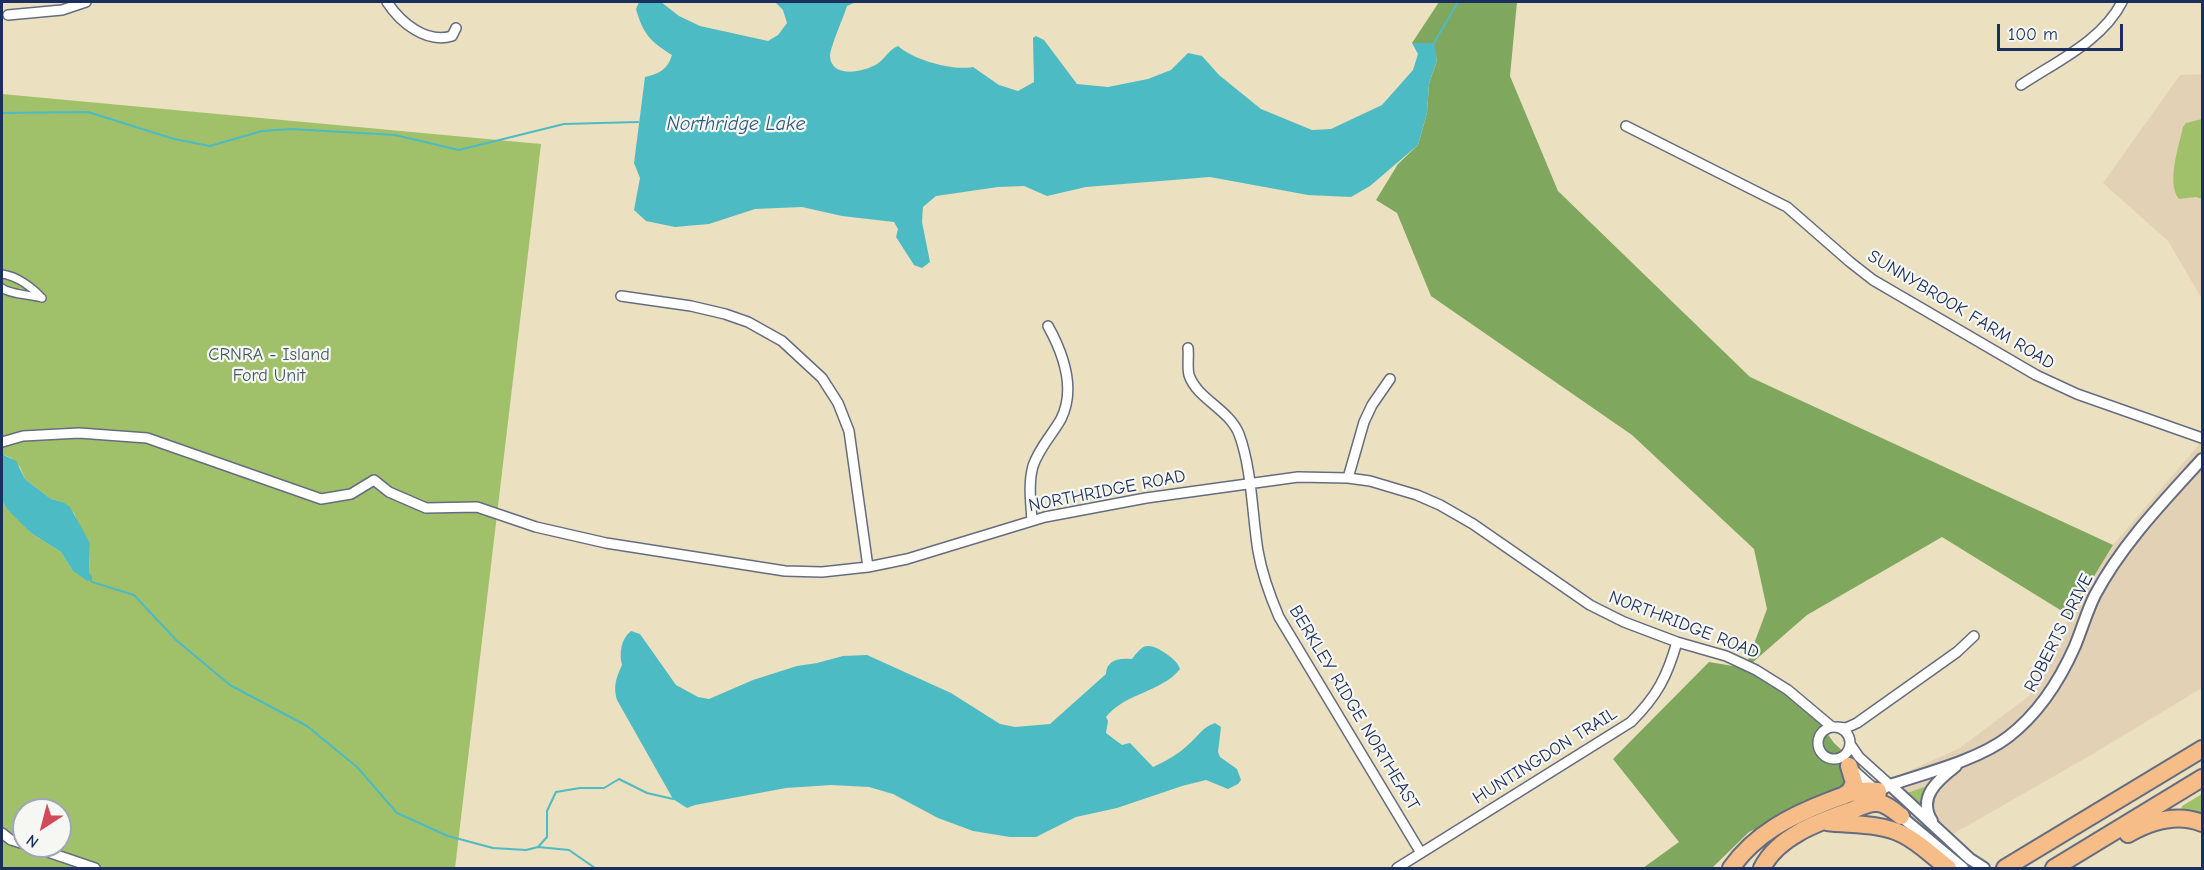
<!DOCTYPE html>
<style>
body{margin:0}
#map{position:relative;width:2204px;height:870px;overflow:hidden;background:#ebe0bf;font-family:"Comic Neue",sans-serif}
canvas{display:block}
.frame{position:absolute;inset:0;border:3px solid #1b2f5e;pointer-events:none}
.north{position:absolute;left:12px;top:798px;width:60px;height:60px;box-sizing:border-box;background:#f6f6f2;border:2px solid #9ea6b7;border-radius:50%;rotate:216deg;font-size:16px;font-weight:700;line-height:24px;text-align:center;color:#1b2f5e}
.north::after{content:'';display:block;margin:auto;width:21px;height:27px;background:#d1495b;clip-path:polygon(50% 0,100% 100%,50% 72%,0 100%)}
.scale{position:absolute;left:1997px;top:24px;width:126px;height:27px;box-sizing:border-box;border:3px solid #1b2f5e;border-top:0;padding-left:8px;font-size:18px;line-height:21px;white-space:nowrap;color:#1b2f5e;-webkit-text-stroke:4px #f6f6f2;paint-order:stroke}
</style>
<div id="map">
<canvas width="2204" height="870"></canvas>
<div class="frame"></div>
<div class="north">N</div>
<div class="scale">100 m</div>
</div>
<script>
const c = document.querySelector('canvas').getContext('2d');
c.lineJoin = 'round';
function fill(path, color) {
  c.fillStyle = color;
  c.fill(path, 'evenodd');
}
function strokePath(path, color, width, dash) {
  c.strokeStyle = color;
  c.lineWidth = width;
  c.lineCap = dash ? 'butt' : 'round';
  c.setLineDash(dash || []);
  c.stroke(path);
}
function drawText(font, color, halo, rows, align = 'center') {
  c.font = font + ' "Comic Neue",sans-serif';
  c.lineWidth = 4.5;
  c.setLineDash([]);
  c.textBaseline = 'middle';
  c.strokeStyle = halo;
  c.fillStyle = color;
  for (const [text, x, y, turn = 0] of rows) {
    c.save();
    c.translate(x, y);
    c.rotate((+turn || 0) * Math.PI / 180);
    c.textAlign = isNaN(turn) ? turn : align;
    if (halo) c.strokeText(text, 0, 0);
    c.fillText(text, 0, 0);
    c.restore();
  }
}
const built = new Path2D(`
 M2202 74V299L2168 241 2103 183 2180 75Z
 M2202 441V688L2091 755 1939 842 1881 781 1902 774 1960 748 2029 696 2070 616 2113 545Z`);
const green = new Path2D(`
 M2 94 541 144 455 868H2V500L31 533 61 552 72 570 89 573 90 543 79 526 74 513 63 502 51 499 25 479 20 467 11 458 2 454ZM24 810H60V846H24Z
 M2202 119V199L2196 197 2179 199C2166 183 2179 146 2183 127L2186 123Z
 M1927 786 1921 806 1907 793Z
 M2202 794V813L2181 810 2182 806Z`);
const forest = new Path2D(`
 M1439 2H1517L1510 76 1558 191 1750 377 2113 545 2070 616 1942 537 1807 615 1745 669 1800 704 1817 719 1834 743 1867 774 1749 832 1712 868H1643L1679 842 1613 759 1709 662 1745 668 1767 609 1754 549 1632 435 1431 296 1397 213 1376 200 1398 164 1418 145 1427 113 1429 84 1437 60 1433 43H1412Z`);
const water = new Path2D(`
 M639 2H661L679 16 700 26 768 41 778 35 787 23 783 10 775 2H856L847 6C844 16 830 48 830 56 831 79 864 72 877 64 885 59 888 50 898 46 914 60 952 71 973 67L999 85 1018 91 1034 82 1033 38 1036 36 1044 40 1077 84 1108 87 1148 79 1171 70 1188 53 1202 56 1219 75 1261 109 1312 130 1331 129 1382 105 1413 70 1418 54 1412 43H1434L1437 60 1429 84 1427 113 1418 145 1370 186 1351 197 1308 195 1210 177 1086 187 1047 196 1024 186 998 187 936 196 923 207 922 222 930 262 922 268 914 265 896 237 898 229 894 222 842 216 802 207 755 209 709 224 675 227 646 221 634 210 640 178 634 163 645 77C659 74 668 69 672 55 650 41 643 34 636 9Z
 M2 454 16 461 25 479 51 499 63 502 70 507 90 543 89 573 92 576V582L86 580 72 570 61 552 31 533 8 510 2 500Z
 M631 631 640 634 676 685 698 697 709 699 753 680 797 666 817 663 843 656 867 655 951 693 1000 724 1015 727 1050 724 1106 674C1107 659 1120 658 1132 659 1136 654 1141 646 1148 646 1158 646 1178 660 1180 669 1162 692 1125 693 1106 717L1108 721 1106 733 1122 745 1130 743 1153 767C1166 761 1179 754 1189 744 1198 736 1203 727 1215 723L1221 727 1218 752 1220 757 1237 769 1241 780 1238 784 1228 789 1206 780 1182 786 1117 808 1076 817 1036 837H1010L973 831 938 818 893 794 869 787 831 785 786 788 695 805 687 808 673 799 617 700C613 687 616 678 622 665 619 653 621 639 631 631Z`);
const stream = new Path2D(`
 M1434 43 1458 2
 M2 113 88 112 174 139 210 146 262 131 291 129 395 135 459 150 564 124 638 122
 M92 582 134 595 176 640 230 685 307 726 357 767 397 813 448 836 493 848 526 850 538 847 547 837V811L556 792 580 788H604L619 779 647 793 673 799
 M538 847 569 850 595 868`);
const pedestrian = new Path2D(`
 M2 274C17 276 32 287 42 298
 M2 288C9 294 31 295 42 298`);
const minor = new Path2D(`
 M387 2C400 22 426 44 452 36L456 28
 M8 15 62 10 86 2
 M2021 85C2057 61 2102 41 2122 2
 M1626 126 1787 207 1850 262 1873 280 2036 375 2077 394 2202 438
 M621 296 691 306 725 314 748 322 782 341 822 378 838 403 849 431 868 567
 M1188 348C1189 356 1187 367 1189 375 1197 399 1229 409 1239 434 1252 469 1252 514 1258 551 1262 574 1270 596 1279 617L1421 853
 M2 442 23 436 79 433 147 438 321 499 351 494 374 480 389 492 426 508 477 507 536 527 606 543 785 571 822 572 868 567 907 559 1045 517 1146 498 1298 477 1348 478 1370 481 1417 495 1440 505 1473 524 1590 605 1624 622 1677 642 1726 656 1756 670 1788 690 1832 727
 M1348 478 1364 422 1372 405 1390 379
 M1032 521C1031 503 1028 484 1033 466 1039 448 1052 435 1061 419 1076 389 1063 353 1048 326
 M1837 727 1846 728 1857 723 1957 652 1974 636
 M1818 743a16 16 0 1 1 32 0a16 16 0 1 1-32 0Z
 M1850 744 1859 757 1890 785
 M1850 767 1876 790
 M2 833 11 840 24 844
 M30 846 95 868
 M1397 868 1631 722C1657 696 1667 677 1677 642`);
const tertiary = new Path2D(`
 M1890 785 1970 859 1984 868
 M1880 795 1878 791 1890 785C1926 773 1978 760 2008 737 2038 714 2060 680 2075 646 2082 629 2087 611 2095 595 2122 544 2164 501 2202 459
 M1897 813 1963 868
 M1932 821C1917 797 1938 780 1956 766`);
const motorway = new Path2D(`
 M1843 796 1850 791 1854 783 1849 766
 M1827 822C1851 825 1880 823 1902 834 1919 842 1933 857 1948 868
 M2128 834C2151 821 2177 813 2202 823
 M1731 868C1755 834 1790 816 1829 801 1848 794 1856 789 1878 791L1877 800 1875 802
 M1762 868C1778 836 1819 822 1850 811 1858 808 1869 802 1877 803 1886 803 1894 811 1901 816
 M2005 868 2202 749
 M2054 868 2202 778`);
const streetNames = [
 ["SUNNYBROOK FARM ROAD",1961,310,31],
 ["NORTHRIDGE ROAD",1107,491,-11],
 ["NORTHRIDGE ROAD",1684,625,21],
 ["ROBERTS DRIVE",2059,633,-63],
 ["BERKLEY RIDGE NORTHEAST",1354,708,59],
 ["HUNTINGDON TRAIL",1545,756,-32]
];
const parkNames = [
 ["CRNRA - Island",269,355],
 ["Ford Unit",269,376]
];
const waterNames = [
 ["Northridge Lake",736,124]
];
fill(built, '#e3d1b6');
fill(green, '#a0c16a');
fill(forest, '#80a75e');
fill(water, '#4dbbc4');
strokePath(stream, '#4dbbc4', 2);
strokePath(pedestrian, '#646d80', 10);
strokePath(minor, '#646d80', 12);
strokePath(tertiary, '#646d80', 14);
strokePath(motorway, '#646d80', 20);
strokePath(pedestrian, '#fff', 7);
strokePath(minor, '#fff', 9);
strokePath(tertiary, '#fff', 10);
strokePath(motorway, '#f7bd88', 16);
drawText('18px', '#1b2f5e', '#f6f6f2', streetNames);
drawText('18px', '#435b62', '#f6f6f2', parkNames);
drawText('italic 20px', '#2a597d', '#f6f6f2', waterNames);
</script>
